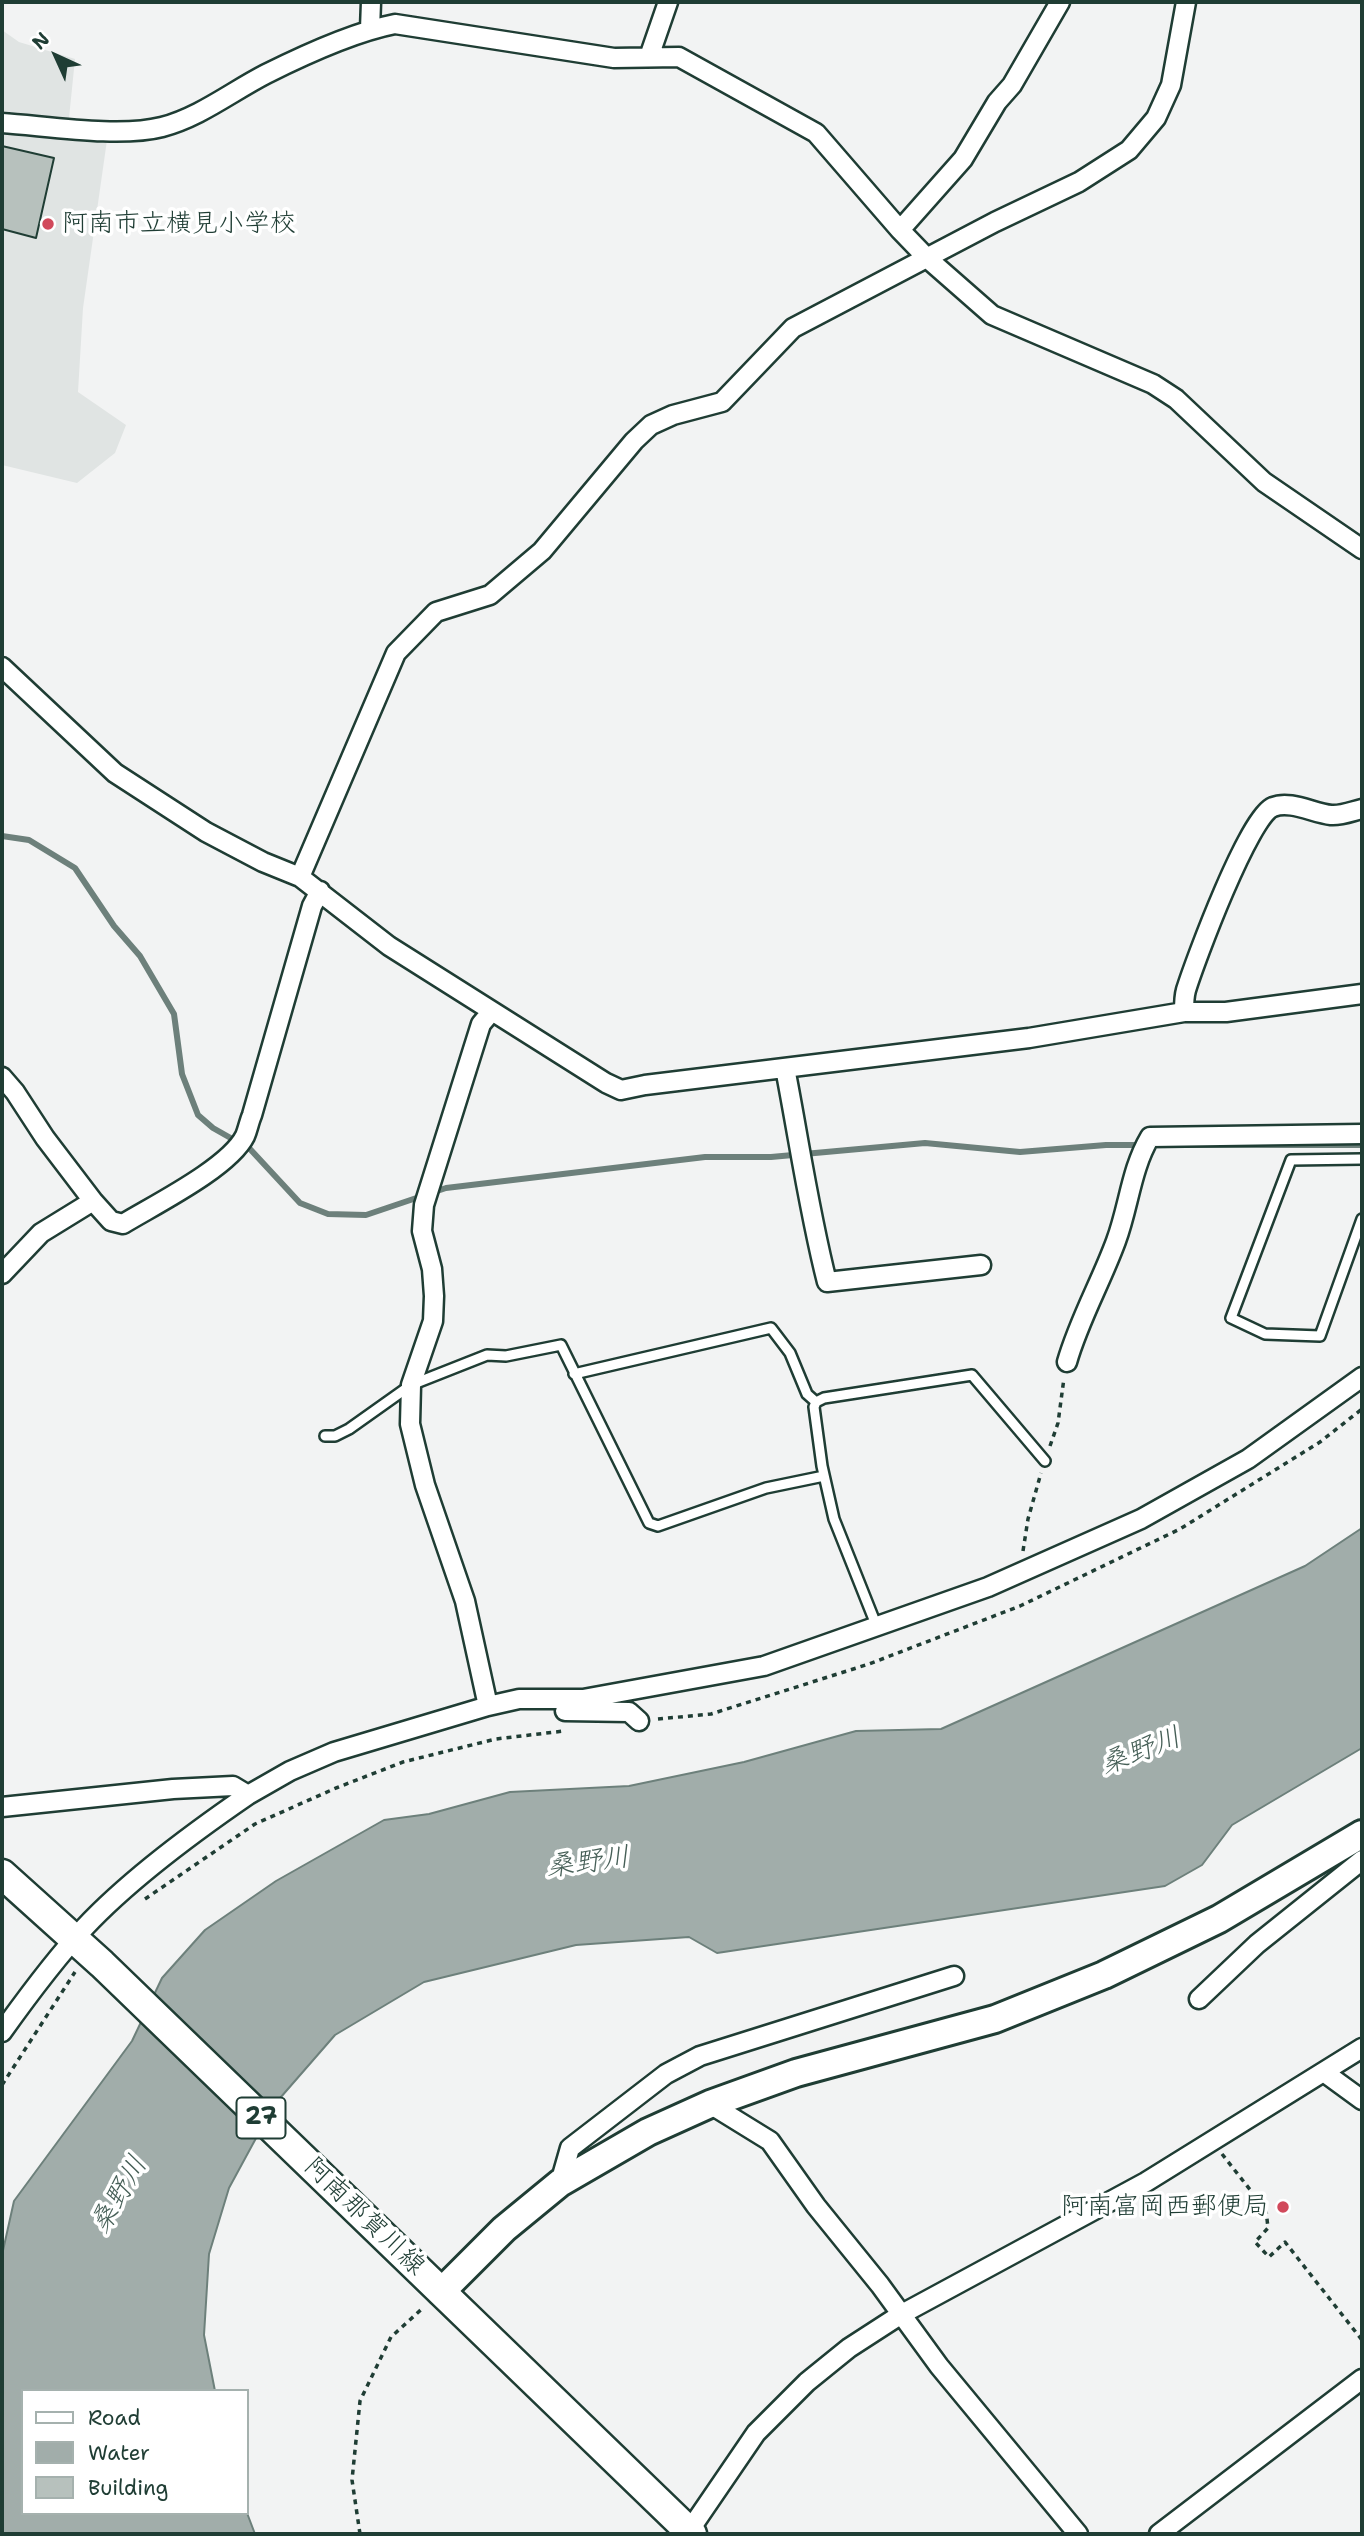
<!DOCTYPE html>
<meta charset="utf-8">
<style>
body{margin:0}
#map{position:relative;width:1364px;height:2536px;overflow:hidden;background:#f2f3f3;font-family:"Shantell Sans",sans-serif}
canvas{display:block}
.frame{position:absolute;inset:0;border:4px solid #1f3d34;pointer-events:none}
.legend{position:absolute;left:21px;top:2389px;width:228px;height:126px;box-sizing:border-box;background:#fff;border:2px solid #a5b1ae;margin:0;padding:9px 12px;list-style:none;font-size:21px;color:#1f3d34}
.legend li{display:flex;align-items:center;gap:14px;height:35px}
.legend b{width:35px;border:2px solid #a5b1ae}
.north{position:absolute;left:21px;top:21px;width:70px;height:70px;-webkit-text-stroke:5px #fff;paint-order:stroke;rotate:315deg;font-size:19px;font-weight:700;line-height:28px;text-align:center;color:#1f3d34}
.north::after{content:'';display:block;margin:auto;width:24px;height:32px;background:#1f3d34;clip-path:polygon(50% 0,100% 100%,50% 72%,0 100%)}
</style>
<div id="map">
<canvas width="1364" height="2536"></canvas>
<div class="frame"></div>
<ul class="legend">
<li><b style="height:9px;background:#fff"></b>Road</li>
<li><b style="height:19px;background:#a1adaa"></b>Water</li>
<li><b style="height:19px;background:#b7c1bd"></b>Building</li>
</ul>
<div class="north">N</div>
</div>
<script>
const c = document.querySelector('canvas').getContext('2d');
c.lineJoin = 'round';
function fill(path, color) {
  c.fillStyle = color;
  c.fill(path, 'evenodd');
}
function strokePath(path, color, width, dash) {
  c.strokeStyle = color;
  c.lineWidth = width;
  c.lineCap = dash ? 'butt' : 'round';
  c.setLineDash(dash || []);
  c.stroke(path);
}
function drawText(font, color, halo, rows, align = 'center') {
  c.font = font + ' "Shantell Sans","Klee One",sans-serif';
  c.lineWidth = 7;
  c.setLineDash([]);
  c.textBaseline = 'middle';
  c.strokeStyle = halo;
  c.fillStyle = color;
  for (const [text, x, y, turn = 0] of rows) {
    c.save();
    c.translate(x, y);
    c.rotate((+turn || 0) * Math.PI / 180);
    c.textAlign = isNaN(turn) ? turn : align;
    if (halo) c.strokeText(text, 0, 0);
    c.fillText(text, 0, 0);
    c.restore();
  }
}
const built = new Path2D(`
 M2 30 19 42 75 59 69 118 2 111Z
 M2 132 107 140 83 308 78 392 126 425 115 453 77 483 2 465Z`);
const water = new Path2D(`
 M1362 1528V1748L1232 1825 1202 1865 1165 1886 717 1953 689 1937 576 1945 424 1982 335 2035 274 2105 229 2188 209 2254 204 2335 215 2391H23V2513H247L255 2534H2V2255L14 2201 132 2041 162 1978 205 1930 276 1881 384 1820 429 1814 510 1792 629 1786 744 1762 856 1731 941 1729 1305 1566Z`);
const stream = new Path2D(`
 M2 836 29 840 75 868 114 926 140 956 174 1014 182 1074 198 1115 213 1128 250 1149 300 1203 328 1214 366 1215 446 1188 705 1157H771L925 1143 1020 1152 1106 1145H1144
 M1180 1145H1362`);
const building = new Path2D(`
 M2 146 54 158 36 238 2 229Z`);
const path = new Path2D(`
 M1050 1446 1058 1423 1064 1378
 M1023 1551 1028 1519 1041 1473
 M658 1719 711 1714 869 1664 1020 1606 1180 1529 1320 1442 1362 1409
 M145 1899 255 1824 336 1788 403 1762 496 1739 564 1731
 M2 2085 75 1972
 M1222 2154 1266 2210 1268 2228 1255 2242 1269 2257 1285 2242 1362 2340
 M360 2534 352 2480 360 2401 391 2337 424 2307`);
const lane = new Path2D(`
 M1362 1159 1291 1160 1231 1318 1265 1334 1320 1336 1362 1219
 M574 1374 771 1328 790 1353 807 1394 816 1402 824 1398 972 1375 1045 1461
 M816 1402 814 1407 822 1466 834 1519 877 1627
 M325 1436H335L349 1429 411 1385 487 1355 506 1356 561 1345 649 1523 658 1526 766 1488 824 1476`);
const street = new Path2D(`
 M370 29 371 2
 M649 57 668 2
 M2 123C47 126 119 138 162 127 200 117 231 92 266 74 304 55 354 32 395 24L614 58 679 57 816 133 900 230 927 258 992 315 1153 384 1176 399 1264 482 1362 549
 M900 230 963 159 997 102 1012 85 1060 2
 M2 667 115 773 206 832 263 862 300 877 389 946 606 1083 621 1090 645 1085 1029 1038 1184 1012H1226L1362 994
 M300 877 396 653 436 612 490 595 542 551 634 441 651 425 673 415 722 402 793 328 995 222 1079 182 1129 150 1156 118 1171 85 1186 2
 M1184 1012C1184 1005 1184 997 1186 990 1195 961 1249 816 1273 807 1290 800 1313 813 1331 815 1341 816 1353 811 1362 809
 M785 1068C799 1140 809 1212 827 1282L981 1265
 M2 1077 15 1092 45 1138 93 1201
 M2 1274 41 1233 93 1201 111 1221 123 1224C154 1205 229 1168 245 1136 248 1129 249 1122 252 1115L312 906 320 891
 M1067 1362C1079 1320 1101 1282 1116 1241 1129 1206 1131 1169 1150 1137L1362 1134
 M488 1706 519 1699H583L764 1666 988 1587 1141 1519 1248 1459 1362 1377
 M565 1711 629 1712 639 1721
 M2 1807 173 1789 233 1786 248 1795 290 1771 334 1752 488 1706 465 1601 425 1485 410 1424 411 1385 433 1321 434 1296 432 1269 422 1231 424 1205 481 1024 492 1011
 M1199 1999 1257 1944 1362 1860
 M2 2032C27 1997 55 1959 85 1927 130 1879 194 1832 248 1795
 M1325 2073 1362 2100
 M710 2104 770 2141 816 2206 880 2285 939 2366 1078 2534
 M560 2183 570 2148 666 2074 700 2056 954 1976
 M687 2534 756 2433 807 2382 849 2348 900 2315 1146 2182 1362 2048
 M1159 2534 1362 2379`);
const secondary = new Path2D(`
 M441 2292 504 2229 560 2183 648 2132 710 2104 796 2073 995 2019 1104 1975 1219 1919 1362 1834`);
const primary = new Path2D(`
 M2 1874 102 1964 692 2534`);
const markers = [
 [48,224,7,"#d1495b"],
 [1283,2207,7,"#d1495b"]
];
const shields = [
 [261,2118,49]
];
const shieldNames = [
 ["27",261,2118]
];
const poiNames = [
 ["阿南市立横見小学校",62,224],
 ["阿南富岡西郵便局",1269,2207,"right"]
];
const streetNames = [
 ["阿南那賀川線",364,2217,44]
];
const waterNames = [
 ["桑野川",1141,1752,-21],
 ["桑野川",588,1863,-7],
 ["桑野川",120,2195,-60]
];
fill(built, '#e0e4e3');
fill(water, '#a1adaa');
strokePath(water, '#6d807b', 2);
strokePath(stream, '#6d807b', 6);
fill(building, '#b7c1bd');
strokePath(building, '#1f3d34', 2);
strokePath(lane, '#1f3d34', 14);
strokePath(street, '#1f3d34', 23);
strokePath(secondary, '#1f3d34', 32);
strokePath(primary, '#1f3d34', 33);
strokePath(path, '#1f3d34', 3.5, [5, 5]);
strokePath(lane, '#fff', 9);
strokePath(street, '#fff', 18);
strokePath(secondary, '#fff', 26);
strokePath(primary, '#fff', 28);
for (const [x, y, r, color] of markers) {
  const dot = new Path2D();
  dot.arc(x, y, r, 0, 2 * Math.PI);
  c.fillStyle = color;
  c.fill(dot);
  strokePath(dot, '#fff', 2.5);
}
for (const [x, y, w] of shields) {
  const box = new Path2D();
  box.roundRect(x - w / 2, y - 20.5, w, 41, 5);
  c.fillStyle = '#fff';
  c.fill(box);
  strokePath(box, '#1f3d34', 2);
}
drawText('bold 24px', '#1f3d34', null, shieldNames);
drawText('26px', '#1f3d34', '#fff', poiNames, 'left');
drawText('26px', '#1f3d34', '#fff', streetNames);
drawText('italic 28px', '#465f57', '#fff', waterNames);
</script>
